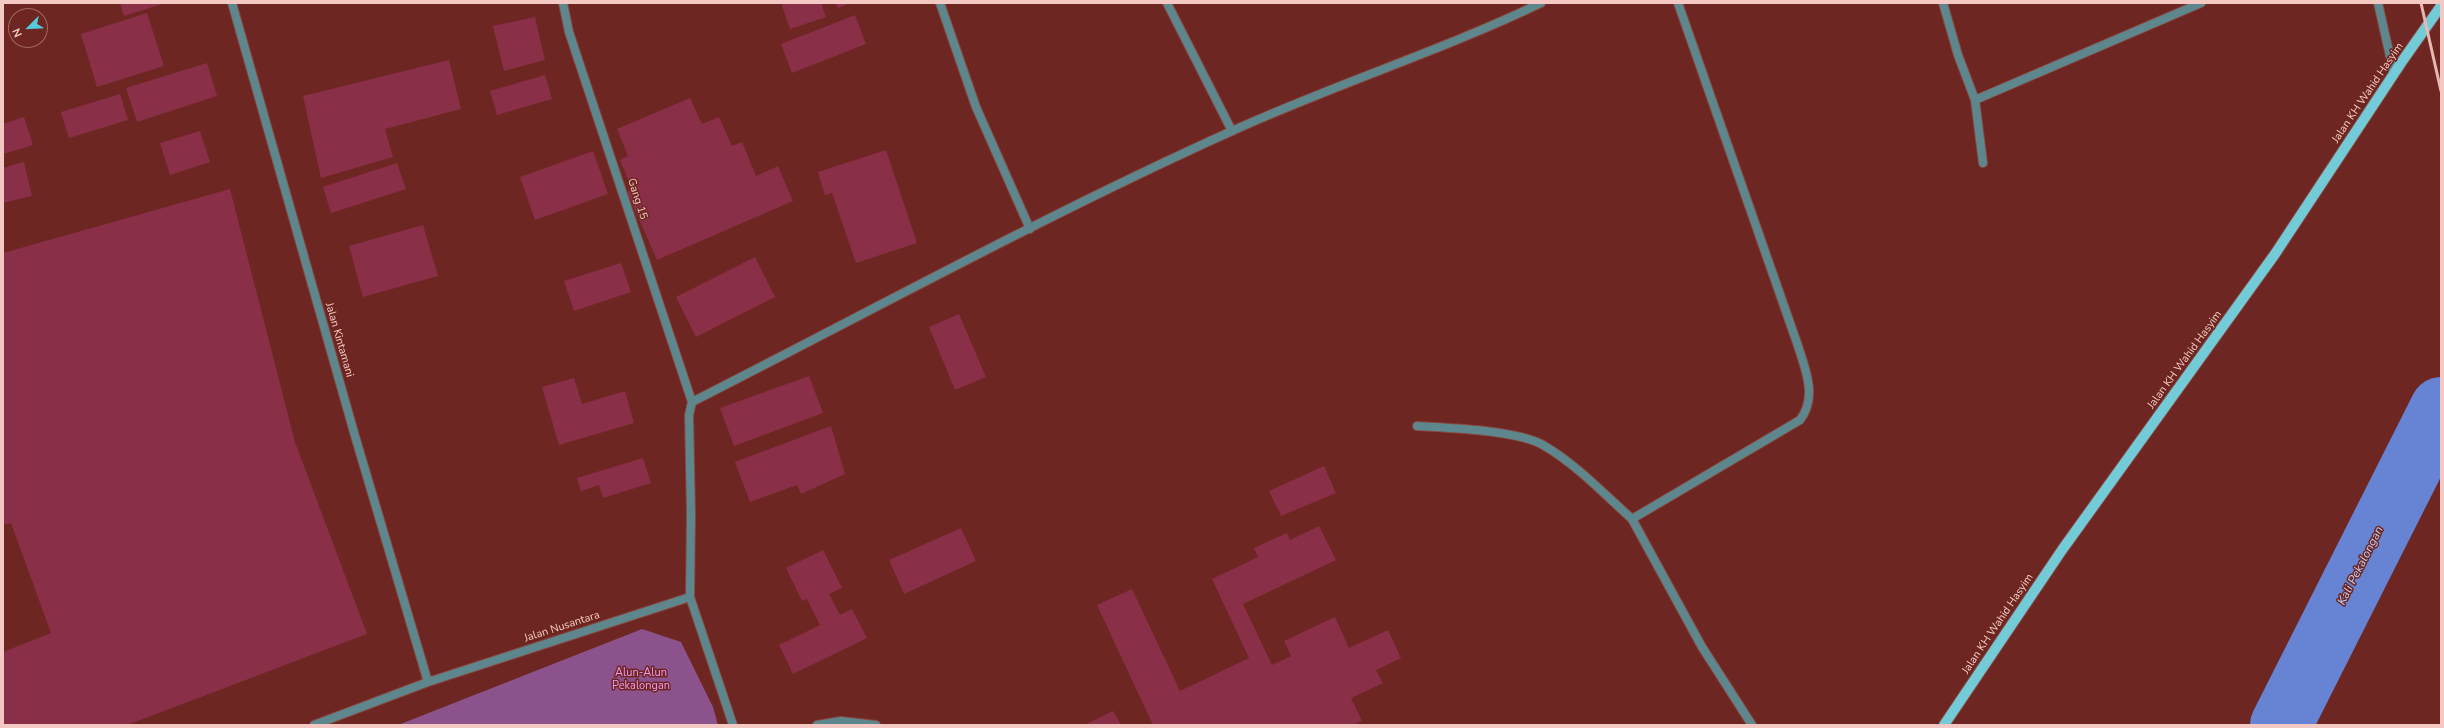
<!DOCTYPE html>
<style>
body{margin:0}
#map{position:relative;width:2444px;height:728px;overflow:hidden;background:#6d2621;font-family:"Nunito Sans",sans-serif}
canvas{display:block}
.frame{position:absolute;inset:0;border:4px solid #f5c9c3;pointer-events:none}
.north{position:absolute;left:8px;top:8px;width:40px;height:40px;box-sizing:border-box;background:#6d2621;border:1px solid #a36762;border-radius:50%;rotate:246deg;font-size:11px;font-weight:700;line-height:16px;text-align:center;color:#f5c9c3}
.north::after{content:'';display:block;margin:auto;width:14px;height:18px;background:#53cbdb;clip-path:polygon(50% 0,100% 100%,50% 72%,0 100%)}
</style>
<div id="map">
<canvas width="2444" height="728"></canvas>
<div class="frame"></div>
<div class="north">N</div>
</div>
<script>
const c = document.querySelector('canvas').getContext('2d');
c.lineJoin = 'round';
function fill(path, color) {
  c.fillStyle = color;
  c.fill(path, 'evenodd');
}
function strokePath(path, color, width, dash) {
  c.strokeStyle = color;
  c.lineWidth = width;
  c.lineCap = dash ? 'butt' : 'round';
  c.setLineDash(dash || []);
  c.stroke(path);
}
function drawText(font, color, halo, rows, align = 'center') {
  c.font = font + ' "Nunito Sans",sans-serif';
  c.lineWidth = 3;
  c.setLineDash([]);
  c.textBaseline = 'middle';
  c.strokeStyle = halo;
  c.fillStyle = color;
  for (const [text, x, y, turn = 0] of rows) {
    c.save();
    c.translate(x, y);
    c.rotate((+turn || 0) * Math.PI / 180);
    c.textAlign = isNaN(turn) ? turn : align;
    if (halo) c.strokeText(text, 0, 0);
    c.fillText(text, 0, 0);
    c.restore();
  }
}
const green = new Path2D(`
 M642 629 681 642 713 707 718 725H398Z`);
const river = new Path2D(`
 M2281 725 2441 408`);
const building = new Path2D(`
 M120 3H165L124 16Z
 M781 3H821L826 17 790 29Z
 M836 3H851L838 8Z
 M147 13 164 66 97 87 81 34Z
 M855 15 866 44 792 73 781 44Z
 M535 17 545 60 504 71 493 26Z
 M449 60 461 109 385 129 393 157 321 178 303 96Z
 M207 63 217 96 137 122 126 88Z
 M545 75 552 99 497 115 490 91Z
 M120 94 128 120 69 138 61 112Z
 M690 98 702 124 719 117 732 146 742 142 756 176 778 166 793 201 657 260 627 192 632 189 620 160 628 156 617 129Z
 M24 117 33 145 3 154V124Z
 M200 131 210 162 170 175 160 143Z
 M886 150 917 243 856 263 832 193 825 195 818 172Z
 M593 151 608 194 535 220 520 177Z
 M24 162 32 196 3 203V168Z
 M397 163 406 189 331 213 323 187Z
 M230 189 295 442 367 634 127 725H3V652L51 633 11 523 3 525V253Z
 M423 225 438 276 363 297 349 246Z
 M755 257 775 297 696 337 676 297Z
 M621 263 631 292 574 311 564 281Z
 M959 314 986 377 955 390 929 327Z
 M809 376 823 413 734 446 720 408Z
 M574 378 582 404 625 391 634 423 559 445 542 387Z
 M831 426 845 474 801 494 797 485 750 502 735 462Z
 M643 458 651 483 603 498 599 485 581 491 577 478Z
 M1324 466 1336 493 1281 516 1269 491Z
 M1319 526 1336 560 1243 604 1272 665 1291 656 1284 641 1335 617 1349 648 1388 630 1401 658 1376 670 1383 683 1351 698 1362 721 1353 725H1153L1097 605 1132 589 1180 691 1249 658 1212 579 1258 557 1254 548 1287 533 1290 540Z
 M961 528 976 561 904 594 889 560Z
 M823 550 842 588 829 594 840 615 852 609 867 638 793 674 779 645 820 625 807 599 802 601 786 568Z
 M1113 711 1121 725H1084Z`);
const lane = new Path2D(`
 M1167 3 1232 131
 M1417 426C1448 428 1517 430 1543 445 1576 464 1604 494 1632 519
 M817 725 841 721 876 725`);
const street = new Path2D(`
 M232 3 355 436 428 682
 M563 3 569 32 692 402
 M940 3 976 107 1030 229
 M1678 3 1797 343C1805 368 1818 397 1800 420L1632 519 1702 647 1752 725
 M1943 3 1958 55 1975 100 2201 3
 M2378 3 2394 74
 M1975 100 1983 163
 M690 597 691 514 689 415 692 402C871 311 1048 214 1232 131 1333 85 1441 51 1541 3
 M314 725 428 682 690 597 733 725`);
const primary = new Path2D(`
 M1944 725 2062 550 2275 254 2403 60 2441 6`);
const rail = new Path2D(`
 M2421 3 2441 91`);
const streetNames = [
 ["Jalan KH Wahid Hasyim",2368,93,-56],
 ["Gang 15",637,199,72],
 ["Jalan Kintamani",339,340,74],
 ["Jalan KH Wahid Hasyim",2185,360,-54],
 ["Jalan KH Wahid Hasyim",1998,624,-56],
 ["Jalan Nusantara",562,627,-18]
];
const parkNames = [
 ["Alun-Alun",641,673],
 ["Pekalongan",641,686]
];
const waterNames = [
 ["Kali Pekalongan",2361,566,-63]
];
fill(green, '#8c528b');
strokePath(river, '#6684d3', 62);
fill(building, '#8a2f48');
strokePath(lane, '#884741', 10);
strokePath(street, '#884741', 10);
strokePath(primary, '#884741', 12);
strokePath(lane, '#5e878d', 8);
strokePath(street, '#5e878d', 8);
strokePath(primary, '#72cbd7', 10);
strokePath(rail, '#e7b8b2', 3);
drawText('11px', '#f5c9c3', '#6d2621', streetNames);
drawText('11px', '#f499f2', '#6d2621', parkNames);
drawText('italic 12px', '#c1d2fd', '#6d2621', waterNames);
</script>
